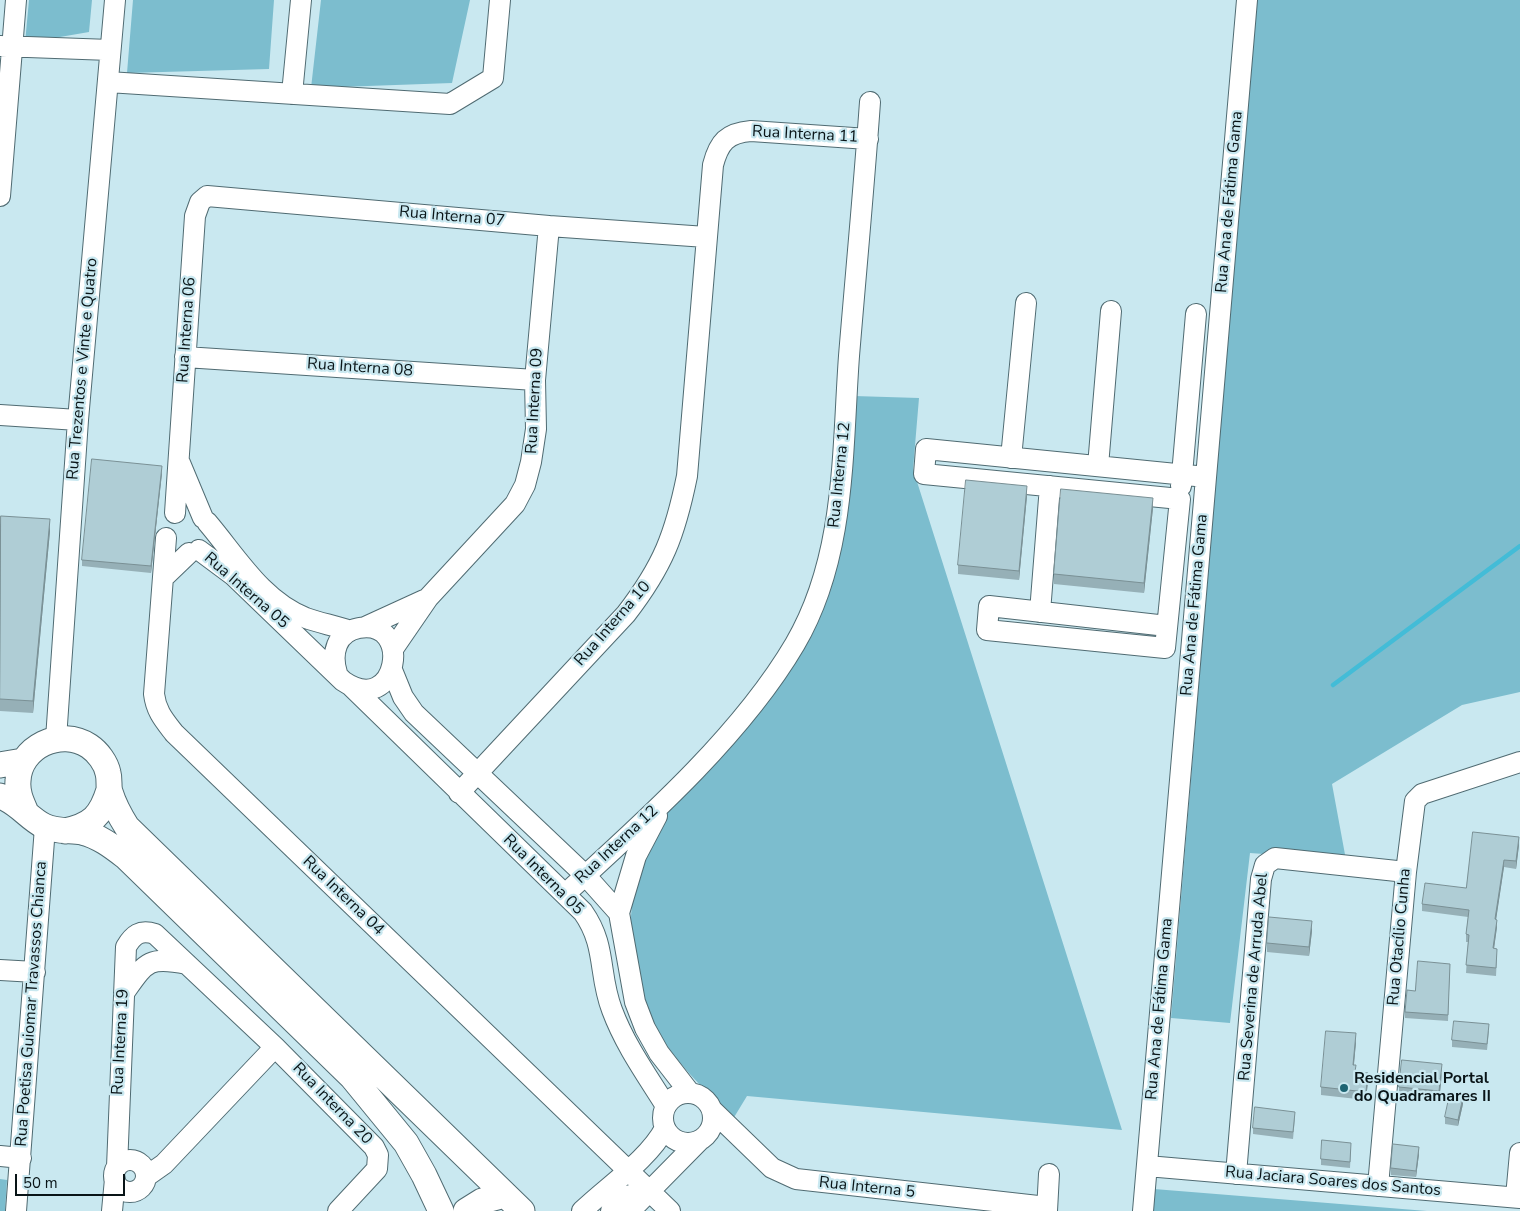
<!DOCTYPE html>
<meta charset="utf-8">
<style>
body{margin:0}
#map{position:relative;width:1520px;height:1211px;overflow:hidden;background:#c9e8f0;font-family:"Nunito Sans",sans-serif}
canvas{display:block}
.scale{position:absolute;left:15px;top:1174px;width:110px;height:22px;box-sizing:border-box;border:2px solid #091417;border-top:0;padding-left:6px;font-size:15px;line-height:18px;white-space:nowrap;color:#091417;-webkit-text-stroke:4px #c9e8f0;paint-order:stroke}
</style>
<div id="map">
<canvas width="1520" height="1211"></canvas>
<div class="scale">50 m</div>
</div>
<script>
const c = document.querySelector('canvas').getContext('2d');
c.lineJoin = 'round';
function fill(path, color) {
  c.fillStyle = color;
  c.fill(path, 'evenodd');
}
function strokePath(path, color, width, dash) {
  c.strokeStyle = color;
  c.lineWidth = width;
  c.lineCap = dash ? 'butt' : 'round';
  c.setLineDash(dash || []);
  c.stroke(path);
}
function drawText(font, color, halo, rows, align = 'center') {
  c.font = font + ' "Nunito Sans",sans-serif';
  c.lineWidth = 4.5;
  c.setLineDash([]);
  c.textBaseline = 'middle';
  c.strokeStyle = halo;
  c.fillStyle = color;
  for (const [text, x, y, turn = 0] of rows) {
    c.save();
    c.translate(x, y);
    c.rotate((+turn || 0) * Math.PI / 180);
    c.textAlign = isNaN(turn) ? turn : align;
    if (halo) c.strokeText(text, 0, 0);
    c.fillText(text, 0, 0);
    c.restore();
  }
}
const green = new Path2D(`
 M29 0H92L89 32 25 43Z
 M133 0H274L269 69 127 73Z
 M321 0H470L452 83 311 88Z
 M1256 0H1520V692L1462 705 1332 784 1346 860 1250 853 1230 1023 1171 1018Z
 M854 396 919 398 913 469 1122 1130 747 1096 733 1119C705 1089 672 1060 653 1023 648 1014 646 1003 642 994 620 929 632 878 660 818L817 621Z
 M0 1179 7 1180 5 1211H0Z
 M1154 1189 1427 1211H1152Z`);
const stream = new Path2D(`
 M1333 685 1520 546`);
const minor = new Path2D(`
 M0 46 110 50
 M108 82 450 104 493 78 500 0
 M292 94 301 0
 M0 196 16 0
 M185 357 535 380
 M0 415 78 420
 M1011 458 1026 303
 M180 463 203 518
 M1098 466 1111 311
 M1181 486 1196 314
 M175 513 195 216 200 202 207 196 549 226 706 237
 M207 522C236 556 262 601 306 618 320 623 336 626 350 631
 M166 538 154 694C156 711 164 720 174 733L670 1211
 M199 550 234 576 343 681C398 719 414 618 359 628 336 632 331 654 337 673
 M164 577 189 553
 M1040 612 1050 486
 M1167 626 989 606 987 630 1165 648 1180 499 924 474 926 449 1206 477
 M365 627 424 600
 M393 649 428 598 515 504 525 485 531 462 536 429 535 380 549 226
 M392 670 403 697 414 713 586 876 619 913 635 1002 645 1028 659 1053 690 1093
 M351 686 583 912C607 946 598 974 612 1010 625 1045 646 1074 666 1106
 M56 739 78 420 115 0
 M459 793 626 614C663 566 675 535 687 476L713 165C719 142 727 133 751 131L868 139
 M565 894C644 822 741 736 795 644 846 557 842 453 849 356 856 271 864 187 870 102
 M619 913 636 856 657 816
 M0 970 35 972
 M124 993C146 962 148 956 187 964
 M663 1118a25 25 0 1 1 50 0a25 25 0 1 1-50 0Z
 M712 1110 772 1168 796 1179 1047 1207
 M0 1156 21 1158
 M114 1176a16 16 0 1 1 32 0a16 16 0 1 1-32 0Z
 M1147 1166 1520 1198
 M117 1167 126 947C133 935 140 929 155 934L275 1047 374 1147 378 1155 377 1169 338 1211
 M1236 1174 1261 879 1265 865 1275 858 1406 872
 M147 1176 164 1164 275 1047
 M1378 1186 1406 872 1415 801 1422 794 1520 762
 M1516 1197 1520 1153
 M16 1211 45 827
 M112 1211 115 1179
 M582 1211C608 1186 649 1159 665 1128
 M611 1211 627 1196 641 1192
 M630 1211 700 1140
 M1047 1211 1049 1174
 M1143 1211 1247 0`);
const major = new Path2D(`
 M0 765 23 761
 M0 796C18 802 28 818 44 826 56 832 70 830 82 832 99 836 113 847 126 857L352 1077 406 1143 424 1175 441 1211
 M25 810C21 801 17 792 18 781 19 747 61 727 89 746 98 752 106 763 108 773 110 780 108 786 110 792 114 805 120 816 127 827L522 1211
 M65 831C92 825 101 816 109 790
 M466 1211 482 1201 505 1195`);
const wall = new Path2D(`
 M162 473 151 573 82 566V560Z
 M1027 496 1019 580 958 574V565Z
 M1153 508 1144 593 1054 584V574Z
 M0 524 50 531 33 713 0 711Z
 M1519 845 1516 869 1504 867 1496 919 1497 927 1494 948 1497 956 1496 976 1466 973 1468 942H1466V934L1468 917 1422 911V904L1466 888Z
 M1312 931 1309 956 1267 952V943Z
 M1450 964 1448 1021 1405 1018V1012L1415 991Z
 M1489 1031 1487 1050 1452 1047V1040Z
 M1356 1042 1354 1065 1356 1072 1368 1081 1366 1100 1321 1095V1087Z
 M1442 1074 1439 1101 1399 1097V1087Z
 M1463 1104 1458 1126 1445 1124V1117Z
 M1295 1118 1293 1139 1253 1134V1128Z
 M1351 1149 1350 1168 1321 1165V1159Z
 M1419 1154 1416 1177 1391 1175V1168Z`);
const shadedWall = new Path2D(`
 M162 466V473L151 573V566Z
 M1027 486V496L1019 580V571Z
 M1153 498V508L1144 593V583Z
 M50 519V531L33 713V701Z
 M1519 837V845L1516 869V861Z
 M1504 860V867L1495 927V919Z
 M1497 920V927L1493 956V948Z
 M1312 921V931L1309 956V947Z
 M1356 1033V1042L1353 1073V1065Z
 M1442 1064V1074L1439 1101V1091Z
 M1368 1073V1081L1366 1100V1092Z
 M1463 1097V1104L1458 1126V1120Z
 M1419 1147V1154L1416 1177V1171Z`);
const building = new Path2D(`
 M92 459 162 466 151 566 82 560Z
 M966 480 1027 486 1019 571 958 565Z
 M1061 489 1153 498 1144 583 1054 574Z
 M1 516 50 519 33 701 0 699Z
 M1473 832 1519 837 1516 861 1504 860 1495 919 1497 920 1493 948 1497 949 1496 968 1466 965 1469 935 1466 934 1469 910 1422 904 1425 883 1466 888Z
 M1269 917 1312 921 1309 947 1267 943Z
 M1418 961 1450 964 1448 1015 1405 1012 1407 990 1415 991Z
 M1454 1021 1489 1024 1487 1044 1452 1040Z
 M1326 1031 1356 1033 1353 1065H1356L1355 1072 1368 1073 1366 1092 1321 1087Z
 M1402 1060 1442 1064 1439 1091 1399 1087Z
 M1450 1094 1463 1097 1458 1120 1445 1117Z
 M1255 1107 1295 1112 1293 1132 1253 1128Z
 M1322 1140 1351 1143 1350 1162 1321 1159Z
 M1393 1144 1419 1147 1416 1171 1391 1168Z`);
const markers = [
 [1344,1088,5,"#1d6473"]
];
const streetNames = [
 ["Rua Interna 11",805,135,3],
 ["Rua Ana de Fátima Gama",1230,202,-85],
 ["Rua Interna 07",452,217,5],
 ["Rua Interna 06",187,330,-86],
 ["Rua Interna 08",360,368,4],
 ["Rua Trezentos e Vinte e Quatro",83,369,-85],
 ["Rua Interna 09",535,401,-87],
 ["Rua Interna 12",840,475,-84],
 ["Rua Interna 05",246,591,41],
 ["Rua Ana de Fátima Gama",1195,605,-85],
 ["Rua Interna 10",613,624,-49],
 ["Rua Interna 12",617,845,-43],
 ["Rua Interna 05",543,875,45],
 ["Rua Interna 04",343,896,44],
 ["Rua Otacílio Cunha",1400,937,-85],
 ["Rua Severina de Arruda Abel",1254,977,-85],
 ["Rua Poetisa Guiomar Travassos Chianca",32,1004,-86],
 ["Rua Ana de Fátima Gama",1160,1009,-85],
 ["Rua Interna 19",121,1042,-87],
 ["Rua Interna 20",332,1104,46],
 ["Rua Jaciara Soares dos Santos",1333,1182,5],
 ["Rua Interna 5",867,1188,6]
];
const poiNames = [
 ["Residencial Portal",1354,1079],
 ["do Quadramares II",1354,1097]
];
fill(green, '#7cbdce');
strokePath(stream, '#43bcd7', 4.5);
strokePath(minor, '#506b72', 22);
strokePath(major, '#506b72', 27);
strokePath(minor, '#fff', 20);
strokePath(major, '#fff', 25);
fill(wall, '#96b0b7');
fill(shadedWall, '#7a9095');
fill(building, '#afcdd5');
strokePath(building, '#7a9095', 1);
for (const [x, y, r, color] of markers) {
  const dot = new Path2D();
  dot.arc(x, y, r, 0, 2 * Math.PI);
  c.fillStyle = color;
  c.fill(dot);
  strokePath(dot, '#c9e8f0', 2);
}
drawText('16px', '#091417', '#c9e8f0', streetNames);
drawText('bold 16px', '#091417', '#c9e8f0', poiNames, 'left');
</script>
